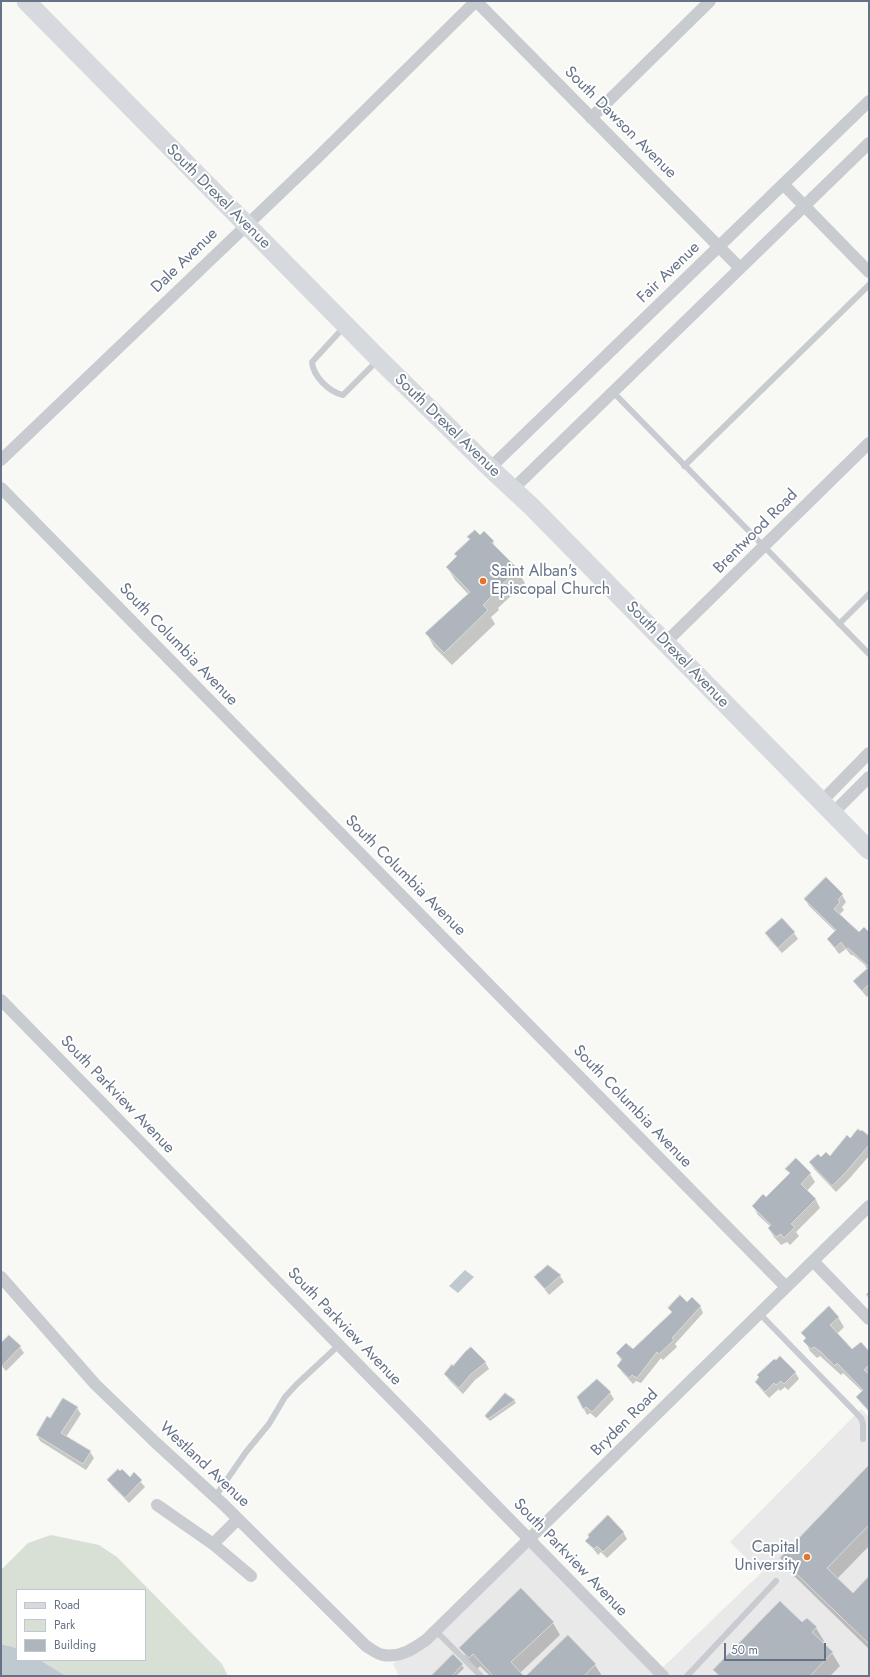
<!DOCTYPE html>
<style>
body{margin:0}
#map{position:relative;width:870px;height:1677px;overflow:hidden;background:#f8f8f5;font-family:Jost,sans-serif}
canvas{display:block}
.frame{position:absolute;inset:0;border:2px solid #667387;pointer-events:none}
.legend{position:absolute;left:16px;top:1589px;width:130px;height:72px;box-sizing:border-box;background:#fff;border:1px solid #c2c7cf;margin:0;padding:5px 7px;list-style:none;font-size:12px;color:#667387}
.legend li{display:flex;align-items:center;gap:8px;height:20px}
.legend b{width:20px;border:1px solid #c2c7cf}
.scale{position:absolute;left:724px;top:1643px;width:102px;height:18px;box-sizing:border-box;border:2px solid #667387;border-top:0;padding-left:5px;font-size:12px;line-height:14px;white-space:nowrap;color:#667387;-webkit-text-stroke:3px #fff;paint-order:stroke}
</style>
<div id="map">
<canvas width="870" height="1677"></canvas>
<div class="frame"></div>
<ul class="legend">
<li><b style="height:5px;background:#d6dadf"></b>Road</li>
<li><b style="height:11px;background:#d8e0d6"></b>Park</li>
<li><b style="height:11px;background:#afb5bc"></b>Building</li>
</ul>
<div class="scale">50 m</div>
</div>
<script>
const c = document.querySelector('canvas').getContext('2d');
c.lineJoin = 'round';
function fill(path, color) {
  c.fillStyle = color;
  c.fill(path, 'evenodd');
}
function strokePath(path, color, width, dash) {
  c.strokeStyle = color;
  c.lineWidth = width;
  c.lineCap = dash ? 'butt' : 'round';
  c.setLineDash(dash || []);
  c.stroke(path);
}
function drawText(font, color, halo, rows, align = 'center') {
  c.font = font + ' Jost,sans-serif';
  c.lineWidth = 4;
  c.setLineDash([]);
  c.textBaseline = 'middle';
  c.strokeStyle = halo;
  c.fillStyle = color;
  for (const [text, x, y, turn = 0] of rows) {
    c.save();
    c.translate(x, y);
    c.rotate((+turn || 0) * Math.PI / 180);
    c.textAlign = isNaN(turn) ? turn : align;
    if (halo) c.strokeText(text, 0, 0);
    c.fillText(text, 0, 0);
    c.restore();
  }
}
const built = new Path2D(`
 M861 1409 869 1417V1676H399L393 1664 527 1540 659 1671 761 1573 730 1542Z`);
const green = new Path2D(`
 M51 1535 99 1545 117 1557 222 1664 228 1676H66L40 1660H145V1590H17V1648L1 1644V1570L28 1543Z`);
const water = new Path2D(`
 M465 1270 474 1277 458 1293 449 1286Z
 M1 1644 17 1648V1660H40L66 1676H1Z`);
const shadow = new Path2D(`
 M480 536 493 542 498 552 517 570 525 583 498 608 499 610 491 617 495 624 452 665 434 647 427 634 468 594 455 580 447 567 457 557 455 554 470 540 469 537Z
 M842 895 846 902 842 907 844 910 839 915 859 933 869 934V995L867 997 854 982 867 970 865 965 853 955H851L846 949 839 954 828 939 836 932 809 906 805 899Z
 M766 933H794L798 939 782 953 770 940Z
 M869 1137V1156L849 1179 836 1192 814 1169 810 1163 821 1158 830 1157Z
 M796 1160 810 1174 815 1182 807 1191 816 1200 820 1208 796 1232 799 1236 790 1245 787 1242 781 1245 774 1237 769 1229 771 1227 758 1215 753 1206 766 1199 790 1174 787 1169Z
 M560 1276 564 1282 549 1295 535 1277Z
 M869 1292V1299L866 1294Z
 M687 1303 700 1306 703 1313 675 1344 677 1347 663 1360 661 1358 641 1383 636 1381 633 1384 622 1372 618 1366 622 1361 617 1354 633 1351 672 1313 669 1308Z
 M838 1317 844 1327 837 1334 852 1350 869 1352V1412L857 1398 863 1392 843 1373 841 1375 820 1356 817 1358 810 1351 805 1341 806 1339 803 1333Z
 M9 1336 20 1347 24 1353 6 1371 1 1365V1345Z
 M485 1362 489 1369 475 1380 463 1394 449 1380 445 1374 453 1367Z
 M795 1372 799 1379 788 1390 785 1387 780 1391 779 1389 769 1398 760 1388 756 1382Z
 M597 1381 610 1393 614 1399 596 1418 590 1413 587 1415 578 1397Z
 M514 1400 516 1403 490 1421 488 1419Z
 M77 1408 81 1414 66 1437 90 1452 94 1458 86 1470 40 1441 37 1435 50 1419Z
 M869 1467V1546L837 1579 853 1594 869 1578V1649L789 1571 781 1558Z
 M134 1474 145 1487 129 1503 112 1486 108 1480 130 1478Z
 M623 1532 627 1539 607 1558 601 1552 598 1555 587 1541Z
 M553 1623 560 1635 520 1673 523 1676H490L480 1666 477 1670 468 1661 461 1648Z
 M802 1624 816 1628 824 1641 822 1643 832 1653 840 1666 830 1676H718L715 1670Z
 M568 1637 595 1665 602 1676H527Z
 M453 1656 464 1668 456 1676H432Z`);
const building = new Path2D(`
 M475 530 480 535 484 531 494 541 492 543 518 569 491 595 492 596 483 605 488 610 444 653 425 633 470 592 446 567 457 556 454 554 470 539 467 537Z
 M826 877 843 894 838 900 840 902 834 909 859 932 864 927 869 932V984L862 991 853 981 869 967 848 948 846 949 841 942 835 948 827 939 836 930 804 899Z
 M782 918 795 932 778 948 765 933Z
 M858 1129 861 1131 862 1130 869 1136V1145L846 1172 832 1186 809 1162 818 1154 821 1157 826 1152 830 1156 847 1135 850 1138Z
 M796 1158 811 1173 801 1184 816 1199 791 1224 795 1227 784 1238 781 1234 776 1237 768 1228 771 1225 752 1206 763 1194 766 1197 790 1173 785 1169Z
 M548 1265 561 1275 545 1289 534 1277Z
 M680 1295 687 1302 692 1297 701 1306 672 1338 674 1340 659 1354 657 1352 637 1378 632 1375 629 1378 617 1366 622 1359 616 1353 626 1343 633 1349 672 1312 668 1308Z
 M829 1306 839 1317 830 1325 852 1349 861 1342 869 1351V1365L864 1370 869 1374V1411L856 1397 863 1390 837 1363 835 1366 821 1352 814 1347 811 1349 803 1341 806 1338 801 1333Z
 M9 1335 21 1346 1 1367V1343Z
 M471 1347 486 1362 471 1374 459 1388 444 1374 452 1364 453 1366 465 1352Z
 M780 1356 796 1372 784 1384 781 1381 776 1385 774 1383 765 1392 755 1382 759 1377 757 1375 774 1359 776 1360Z
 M597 1379 611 1392 592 1412 586 1407 583 1409 577 1397Z
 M505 1393 515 1400 488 1419 485 1416Z
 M63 1398 78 1407 61 1433 91 1451 83 1464 36 1435 47 1416 50 1418Z
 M869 1465V1525L827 1568 853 1593 869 1576V1644L780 1558Z
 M118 1469 120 1471 122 1469 130 1477 134 1472 142 1480 125 1498 107 1480Z
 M608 1515 624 1532 603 1552 597 1546 594 1549 585 1541 589 1537 588 1535Z
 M521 1588 554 1622 511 1662 524 1676H493L473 1654 469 1658 459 1648Z
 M780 1601 802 1622 807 1618 817 1627 812 1632 833 1652 810 1676H720L713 1670Z
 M568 1635 596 1664 584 1676H526Z
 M453 1654 463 1664 452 1676H431Z`);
const lane = new Path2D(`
 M344 327 312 362C313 376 329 392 343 395L378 360
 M613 392 869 654
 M684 466 869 285
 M839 624 869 594
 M759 1313 861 1418 863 1424V1439
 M215 1497 246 1452 269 1424 285 1397 297 1384 339 1345
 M436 1631 481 1676
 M687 1676 776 1581`);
const street = new Path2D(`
 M476 1 740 268
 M591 118 710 1
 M783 184 869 272
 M1 460 316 159 476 1
 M490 468 869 101
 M1 488 786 1287
 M513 489 869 143
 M665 643 869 443
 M821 802 869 753
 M833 813 869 777
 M1 1000 663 1676
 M813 1261 869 1319
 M1 1277 95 1384 155 1442 224 1505 366 1646C371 1649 377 1654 383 1655 400 1658 413 1649 426 1640L869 1206
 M157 1505 213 1544 251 1576
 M213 1544 238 1519`);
const primary = new Path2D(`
 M26 1 379 359 490 468 532 507 869 850`);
const markers = [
 [483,581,4,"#e87326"],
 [807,1557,4,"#e87326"]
];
const streetNames = [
 ["South Dawson Avenue",620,123,45],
 ["South Drexel Avenue",218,197,45],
 ["Dale Avenue",185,261,-44],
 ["Fair Avenue",669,273,-44],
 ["South Drexel Avenue",447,426,44],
 ["Brentwood Road",756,532,-45],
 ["South Columbia Avenue",178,645,46],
 ["South Drexel Avenue",677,655,46],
 ["South Columbia Avenue",405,876,45],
 ["South Parkview Avenue",117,1095,46],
 ["South Columbia Avenue",632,1107,46],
 ["South Parkview Avenue",344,1327,46],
 ["Bryden Road",625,1423,-45],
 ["Westland Avenue",204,1465,43],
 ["South Parkview Avenue",570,1558,46]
];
const poiNames = [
 ["Saint Alban's",491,572],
 ["Episcopal Church",491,590],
 ["Capital",799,1548,"right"],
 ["University",799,1566,"right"]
];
fill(built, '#e9e9e9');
fill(green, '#d8e0d6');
fill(water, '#c1c9d0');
fill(shadow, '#0003');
fill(building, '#afb5bc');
strokePath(building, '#d9dad8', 1);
strokePath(lane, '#c8cbcf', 6);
strokePath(street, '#c8cbcf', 12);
strokePath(primary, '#d6dadf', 19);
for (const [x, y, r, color] of markers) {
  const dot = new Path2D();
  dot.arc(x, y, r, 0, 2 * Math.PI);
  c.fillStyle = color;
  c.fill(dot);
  strokePath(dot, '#fff', 1.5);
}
drawText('16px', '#667387', '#fff', streetNames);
drawText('16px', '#667387', '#fff', poiNames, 'left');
</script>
